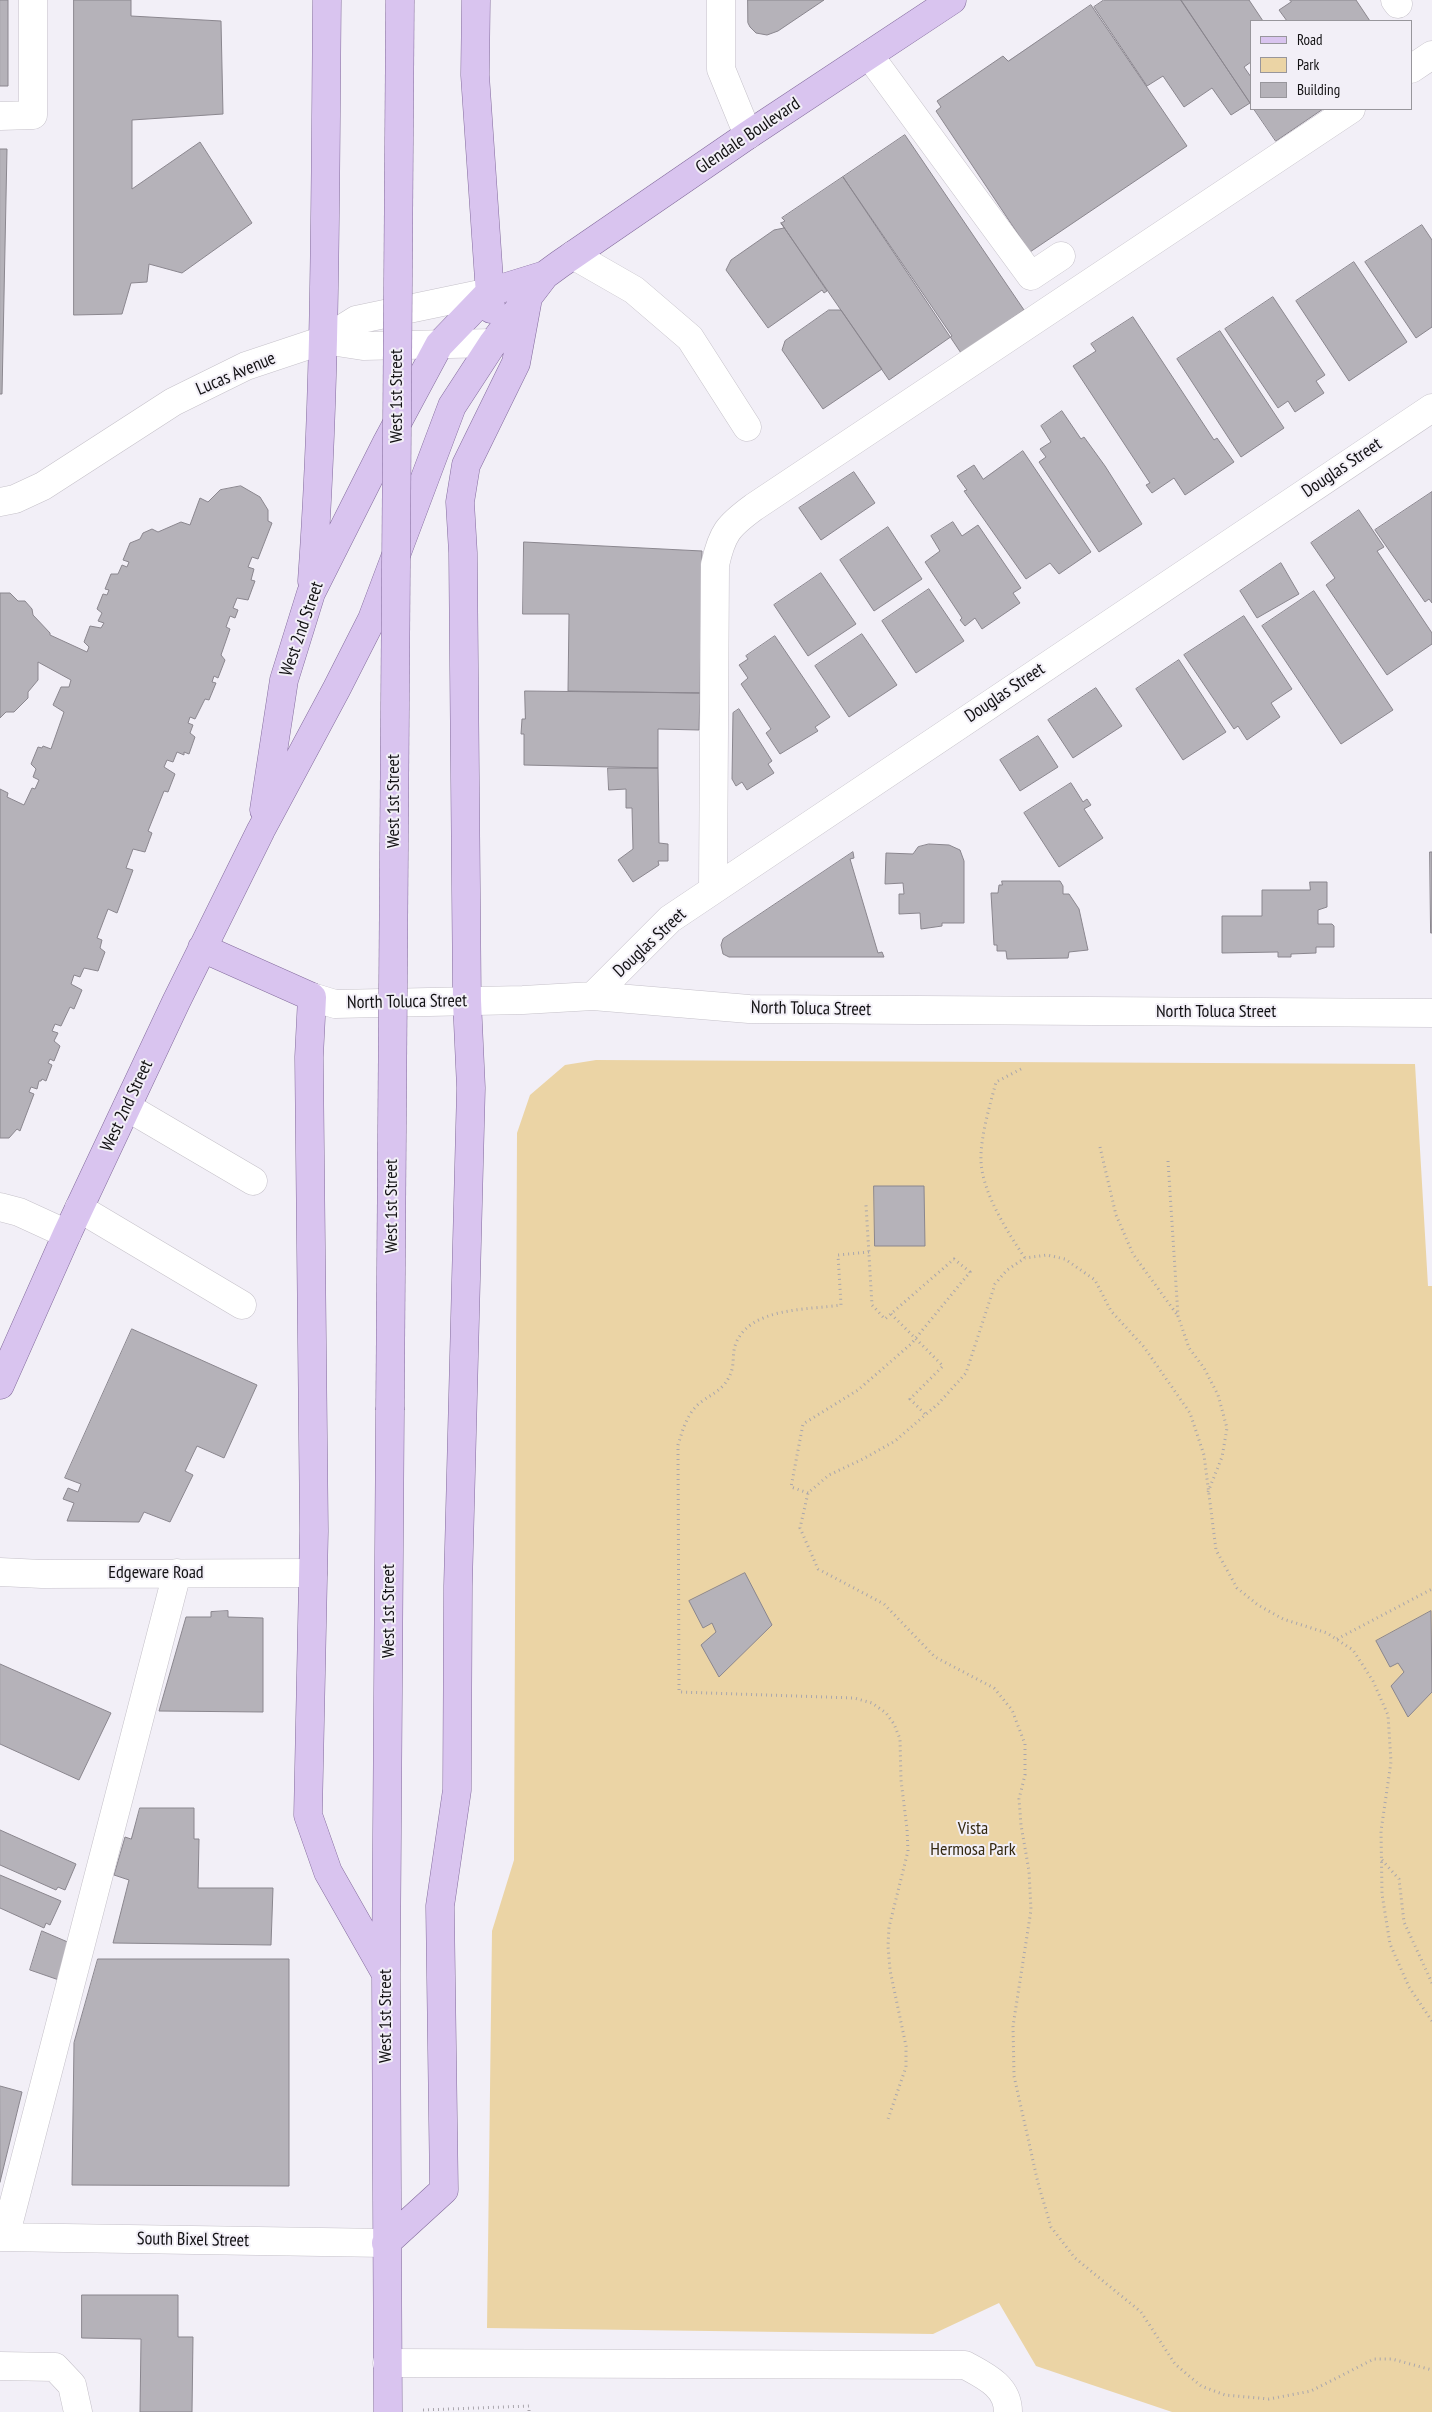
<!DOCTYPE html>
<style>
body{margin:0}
#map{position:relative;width:1432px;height:2412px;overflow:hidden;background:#f2eff7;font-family:"PT Sans Narrow",sans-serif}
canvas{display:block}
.legend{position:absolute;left:1250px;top:20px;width:162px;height:90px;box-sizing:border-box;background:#f2eff7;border:1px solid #98969c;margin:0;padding:6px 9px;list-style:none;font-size:15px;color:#121113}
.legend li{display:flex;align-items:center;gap:10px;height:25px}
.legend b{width:25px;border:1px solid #98969c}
</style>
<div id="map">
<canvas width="1432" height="2412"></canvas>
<ul class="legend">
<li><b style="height:6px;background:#d9c4ef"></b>Road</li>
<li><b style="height:14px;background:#ebd4a5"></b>Park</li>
<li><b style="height:14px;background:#b5b2b9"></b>Building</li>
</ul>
</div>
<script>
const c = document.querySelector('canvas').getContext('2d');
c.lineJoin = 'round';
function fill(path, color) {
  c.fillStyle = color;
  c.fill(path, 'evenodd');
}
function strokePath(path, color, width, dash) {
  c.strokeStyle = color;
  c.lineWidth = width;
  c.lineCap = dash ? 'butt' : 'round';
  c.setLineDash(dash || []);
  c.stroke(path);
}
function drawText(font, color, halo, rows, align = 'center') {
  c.font = font + ' "PT Sans Narrow",sans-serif';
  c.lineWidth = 4;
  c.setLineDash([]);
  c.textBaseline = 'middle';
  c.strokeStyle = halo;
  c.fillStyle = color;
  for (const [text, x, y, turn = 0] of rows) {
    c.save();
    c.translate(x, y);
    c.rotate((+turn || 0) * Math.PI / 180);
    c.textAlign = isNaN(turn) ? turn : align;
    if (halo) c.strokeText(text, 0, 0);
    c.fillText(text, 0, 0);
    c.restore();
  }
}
const green = new Path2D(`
 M596 1060 1415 1064 1428 1286H1432V2412H1172L1036 2366 999 2303 933 2334 487 2328 492 1931 514 1860 517 1133 530 1095 565 1065Z`);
const building = new Path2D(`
 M0 0H8V86H0Z
 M74 0H131V16L221 21 223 114 132 120V189L200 142 252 223 182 273 149 264 147 282 131 283 122 314 74 315Z
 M748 0H824L778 31 767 35 756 33 750 27 748 23Z
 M1104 0H1181L1250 103 1231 115 1212 88 1184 107 1163 76 1147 86 1094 7Z
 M1181 0H1249L1263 21H1251V62L1244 67 1251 77V104Z
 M1290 0H1356L1370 21H1287L1279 10 1291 2Z
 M1091 5 1187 146 1030 252 936 111 941 107 937 101 1003 56 1008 61Z
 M1254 109H1323L1276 141Z
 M905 135 1024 310 961 353 843 177Z
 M0 149H7L2 394H0Z
 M843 177 952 336 889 380 781 223 785 221 782 218Z
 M781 223 827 291 824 293 822 290 768 328 726 270 731 260 774 230 784 228Z
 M1422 225 1432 240V327L1416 338 1365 262Z
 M1354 262 1407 342 1349 381 1296 301Z
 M1273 297 1325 375 1316 381 1324 393 1295 412 1288 401 1278 408 1225 329Z
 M829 310H841L882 369 823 409 782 350 785 341Z
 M1133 317 1214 440 1217 438 1234 462 1185 495 1174 478 1152 493 1146 485 1150 483 1073 366 1096 351 1091 344Z
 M1220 331 1284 428 1241 457 1177 359Z
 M1062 411 1081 439 1084 437 1105 466 1142 524 1099 552 1039 462 1046 457 1040 449 1051 442 1041 426Z
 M1023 451 1091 552 1059 574 1050 563 1026 579 964 491 967 490 957 476 974 465 983 479Z
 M854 472 875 503 821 540 799 508Z
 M241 486 260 497 268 510V521L272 523 258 559 252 557 248 567 254 569 251 580 255 581 248 600 237 598 233 608 238 610 235 618 230 616 226 627 230 629 221 655 225 660 218 678 214 676 212 682 216 683 209 700 205 699 195 719 190 717 188 723 193 725 190 733 195 737 189 754 184 752V755L177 752 173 762 167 760 164 767 175 774 168 792 164 791 148 831 152 833 145 852 133 849 126 868 133 870 117 913 108 909 97 938 102 940 100 948 105 952 98 971 84 968 80 977 74 975 71 984 82 990 74 1009 70 1007 61 1026 55 1024 52 1031 58 1033 54 1041 60 1046 54 1061 50 1059 48 1063 52 1065 46 1081 42 1079 41 1081H39L37 1089 31 1087 29 1092 34 1094 20 1131 17 1129 9 1138H0V789L8 793 7 797 24 805 32 788 35 789 39 780 33 777 36 769 31 764 38 747 42 748 43 746 51 749 64 712 53 705 61 687H69L71 680 38 662V680L28 692V698L14 712H6L0 718V593H10L18 601H25L32 609 33 615 50 633V635L87 652 89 647 84 642 90 626 101 628 104 623 98 621 102 613 97 609 103 594 107 595 109 590 105 589 111 574H118L122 565 127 567 129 562 123 560 130 543 140 539 143 533 152 529 158 532 181 522 190 525 200 498 208 502 220 490Z
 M1432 492V603L1429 599 1425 602 1375 530Z
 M1359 510 1384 547 1377 551 1432 633V644L1387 675 1326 585 1335 578 1311 543Z
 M953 522 962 536 978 525 1021 588 1013 593 1020 603 982 629 975 618 965 626 960 620 962 618 925 562 940 551 931 536Z
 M888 527 922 579 874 611 840 560Z
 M524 542 702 551 700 693 568 691 569 614H523Z
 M1281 563 1299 594 1257 618 1240 591Z
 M821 573 856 624 808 656 774 605Z
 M929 589 964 641 916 673 882 621Z
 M1314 591 1393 710 1341 744 1262 626Z
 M1244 616 1292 689 1271 703 1280 717 1247 740 1238 726 1234 729 1184 655Z
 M862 634 897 685 849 717 815 666Z
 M775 636 830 717 815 727 818 731 780 754 766 733 771 729 741 684 748 678 739 665 748 659 746 656Z
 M1179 660 1226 732 1183 760 1136 689Z
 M1096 688 1122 726 1073 758 1048 720Z
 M525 691 700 693 699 730 658 729V768L524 765V734H521L522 719H525Z
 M739 709 772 761 768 764 774 773 747 790 742 782 736 786 732 779 733 713Z
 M1038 736 1058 767 1020 791 1000 760Z
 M608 768H658L659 843 668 844V861H658L659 865 633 882 618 860 633 849 632 808H626V789L609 790Z
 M1071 783 1083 802 1087 799 1091 805 1084 809 1103 838 1059 867 1024 813Z
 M929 844 949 845 960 850 964 861V923H942V926L921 929 920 913 899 914V894H904L903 883 885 884 886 853 913 854 918 847Z
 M853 852 854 858 850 859 878 953 882 952 884 957H729L723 954 721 945 723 939Z
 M1430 852H1432V933H1431Z
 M1002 881H1060L1063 886V894H1069L1079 909 1088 950 1069 952 1068 958 1007 959 1006 951H997V945H994L991 893H998L999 885H1002Z
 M1310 882H1327V907L1318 910V924H1332L1334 926V947H1316V953L1291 954V957H1278V952L1222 953V916H1262V890H1310Z
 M874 1186H924L925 1246H875Z
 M132 1329 257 1385 224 1458 197 1446 185 1471 193 1475 170 1522 144 1512 139 1522 67 1521 74 1503 63 1499 68 1488 78 1492 81 1484 65 1478Z
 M745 1573 772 1625 719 1677 701 1645 716 1632 712 1623 703 1628 689 1601Z
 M228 1611V1617L263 1618V1712L159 1711 186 1617H211V1612Z
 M1431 1611 1432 1692 1408 1717 1391 1686 1404 1672 1398 1663 1390 1667 1376 1641Z
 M0 1664 111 1713 79 1780 0 1744Z
 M140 1808H194V1839H199L198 1888H273L271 1945 113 1943 129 1880 114 1875 125 1837 131 1839Z
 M0 1830 76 1864 65 1890 58 1887 56 1890 0 1865Z
 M0 1875 61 1901 50 1925 46 1923 44 1928 0 1908Z
 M42 1931 70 1943 59 1980 30 1970Z
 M98 1959H289V2186L72 2185 74 2043Z
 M0 2086 22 2092 0 2182Z
 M82 2295H178V2337H193L192 2412H140L141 2339 82 2338Z`);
const path = new Path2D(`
 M1021 1069 996 1082C990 1105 980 1138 981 1161 982 1192 1008 1233 1025 1258
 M1100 1147 1116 1215 1133 1254 1178 1316
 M1168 1161 1178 1316 1189 1348 1204 1368 1218 1395 1227 1428 1222 1457 1208 1492
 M869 1252 838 1255 841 1305C808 1310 751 1307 736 1343 730 1359 738 1368 723 1386 716 1393 709 1396 701 1402 687 1413 683 1429 678 1445L679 1692 854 1698 872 1703 886 1713 894 1724 900 1739 901 1780 907 1829 908 1851 889 1927 888 1946 890 1970 906 2046V2067L887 2122
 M891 1314 943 1366 910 1399 926 1415
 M808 1493 791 1487 803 1424 858 1390 911 1344 970 1272 954 1259 885 1319 872 1305 866 1205
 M1337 1639 1432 1589
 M1382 1860 1399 1879 1404 1922 1432 1983
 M1432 2021 1409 1987 1390 1944 1382 1894 1381 1831 1391 1762 1388 1715 1373 1681 1353 1650 1327 1633 1283 1619 1258 1605 1237 1588 1216 1550 1204 1455 1190 1413 1144 1347 1111 1311 1095 1280 1065 1259 1047 1255 1025 1258 1007 1270 995 1284 966 1373 938 1404 895 1441 863 1459 829 1475 808 1493 800 1528 818 1569 884 1604 935 1657 994 1688 1012 1710 1025 1744V1775L1019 1799 1021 1825 1029 1871 1031 1910 1013 2026 1014 2076 1038 2183 1051 2227 1075 2258 1141 2312 1175 2364 1201 2386 1225 2395 1269 2399 1311 2391 1374 2359H1392L1432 2370
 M423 2410 529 2406V2412`);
const minor = new Path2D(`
 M721 0V69L748 135
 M1395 0 1398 4
 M869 55 1031 276 1061 256
 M1411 69 1432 55
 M0 116 33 115V0
 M573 255 634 290 690 338 747 427
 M324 340 363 346 493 343
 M0 502 15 499 43 486 173 402 246 366 324 340 356 320 490 292
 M713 890 715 565C722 533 728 526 754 507L1351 109
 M593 996 670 919 1432 408
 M312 997 335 1004 523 1000 593 996 749 1009 1432 1013
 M127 1107 253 1181
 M0 1207 19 1212 67 1234
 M79 1208 242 1305
 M0 1572 42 1574 313 1573
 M0 2237 386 2243
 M5 2237 177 1573
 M387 2363 965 2365C985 2376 1008 2386 1008 2412
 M0 2366 55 2367 72 2385 78 2412`);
const major = new Path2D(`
 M476 0 475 75 491 309
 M312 581C326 387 325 194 327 0
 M264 810 284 680 311 593 387 442 439 345 490 292 545 275
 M202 948 312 997 309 1057 314 1531 308 1815 328 1872 386 1974
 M0 1385 67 1234 176 1002 261 830 337 688 372 619 452 406 493 343 545 275 560 264 748 135 952 0
 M386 2243 444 2190 440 1906 457 1790 458 1586 471 1088 467 1001 463 553 460 502 466 465 516 363 528 298
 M388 2412 386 1974 390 1410`);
const majorBridge = new Path2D(`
 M390 1410 400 0`);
const streetNames = [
 ["Glendale Boulevard",748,136,-34],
 ["Lucas Avenue",236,374,-23],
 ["West 1st Street",397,396,-90],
 ["Douglas Street",1342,468,-34],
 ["West 2nd Street",302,629,-71],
 ["Douglas Street",1005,693,-34],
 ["West 1st Street",394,801,-90],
 ["Douglas Street",650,943,-43],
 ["North Toluca Street",407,1002,-1],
 ["North Toluca Street",811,1009,1],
 ["North Toluca Street",1216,1012],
 ["West 2nd Street",127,1106,-65],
 ["West 1st Street",392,1206,-90],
 ["Edgeware Road",156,1573],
 ["West 1st Street",389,1611,-90],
 ["West 1st Street",386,2016,-90],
 ["South Bixel Street",193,2240,1]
];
const parkNames = [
 ["Vista",973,1829],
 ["Hermosa Park",973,1850]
];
fill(green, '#ebd4a5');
fill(building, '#b5b2b9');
strokePath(building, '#8a868e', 1);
strokePath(minor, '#c5c1c9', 29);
strokePath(major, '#836b9c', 29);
strokePath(path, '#a9a6ac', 3, [1, 4]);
strokePath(minor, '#fff', 28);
strokePath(major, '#d9c4ef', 28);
strokePath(majorBridge, '#836b9c', 29, []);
strokePath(majorBridge, '#d9c4ef', 28);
drawText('18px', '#121113', '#f2eff7', streetNames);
drawText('18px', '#342911', '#f2eff7', parkNames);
</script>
